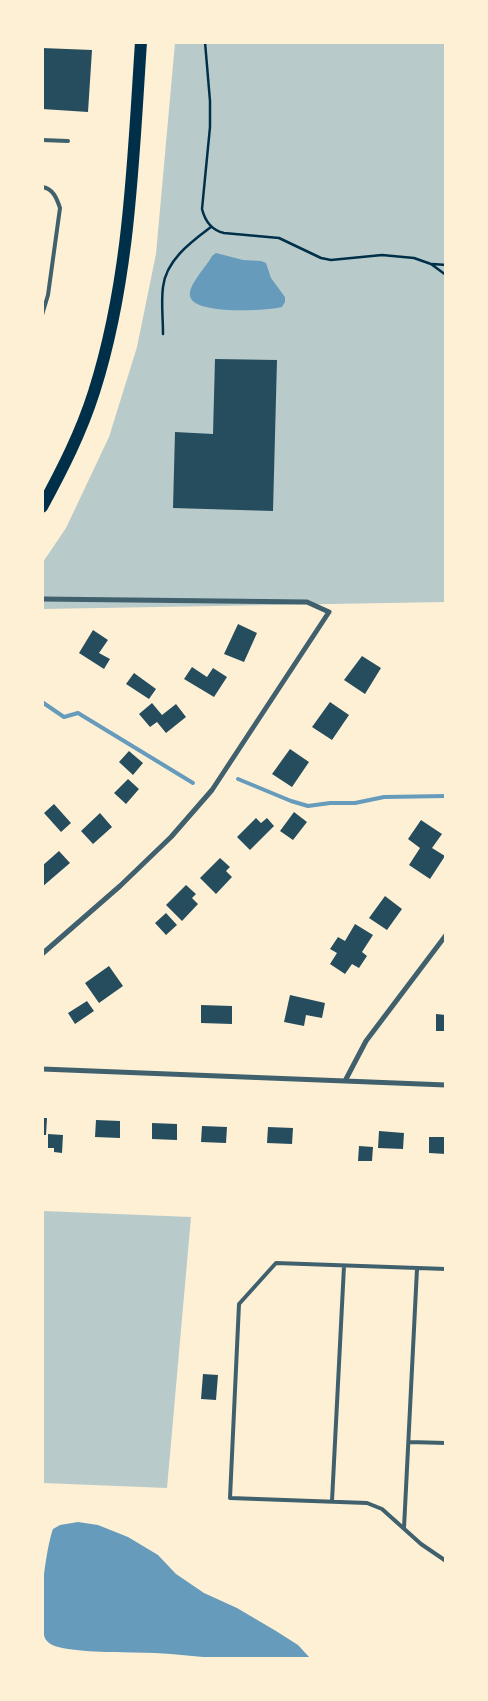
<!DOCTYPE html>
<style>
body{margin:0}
#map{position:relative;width:488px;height:1701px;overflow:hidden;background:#fdf0d5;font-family:Ubuntu,sans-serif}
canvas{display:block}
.frame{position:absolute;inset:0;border:44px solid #fdf0d5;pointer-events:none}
</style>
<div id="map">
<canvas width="488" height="1701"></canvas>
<div class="frame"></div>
</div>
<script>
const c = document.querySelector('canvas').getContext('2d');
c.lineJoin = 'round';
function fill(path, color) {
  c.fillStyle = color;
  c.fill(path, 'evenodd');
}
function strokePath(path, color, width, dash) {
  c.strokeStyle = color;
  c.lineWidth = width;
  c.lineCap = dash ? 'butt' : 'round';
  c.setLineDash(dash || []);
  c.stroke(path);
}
const green = new Path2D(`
 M175 43H445V602L43 609V562L66 528 109 437 137 347 156 254Z
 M43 1211 191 1217 167 1488 43 1483Z`);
const water = new Path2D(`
 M216 253 243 260 261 261 266 263 271 278 285 297V302L282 307C267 311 193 315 190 296 188 285 207 266 212 256Z
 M78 1522 98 1525 128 1537 158 1555 176 1574 204 1593 237 1608 276 1631 298 1645 310 1658C280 1659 249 1660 219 1658 198 1657 176 1654 155 1653 126 1652 96 1653 68 1649 61 1648 51 1646 47 1641 35 1626 46 1547 53 1529L60 1525Z`);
const stream = new Path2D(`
 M42 702 64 717 78 713 193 783
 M238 779 291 801 308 806 330 803H355L384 797 446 796`);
const building = new Path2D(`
 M42 48 92 50 88 112 42 109Z
 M215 359 277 360 273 511 173 508 175 432 213 434Z
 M238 624 257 633 244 662 224 654Z
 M93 630 108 640 99 653 110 659 104 669 79 653Z
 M362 656 381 668 365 694 344 680Z
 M192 667 207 677 213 668 227 677 214 697 184 679Z
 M134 673 156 689 149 699 126 684Z
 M330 702 349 715 332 740 312 727Z
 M152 703 162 715 176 704 186 717 166 733 157 722 150 727 139 714Z
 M290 749 309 762 292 787 272 774Z
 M129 751 143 763 133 775 119 762Z
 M128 779 139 789 126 804 114 793Z
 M54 804 71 823 61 832 44 813Z
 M294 812 307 822 293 840 280 831Z
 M100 813 112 827 93 844 81 831Z
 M256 818 261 823 267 818 274 826 250 850 237 837Z
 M421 820 442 834 432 848 445 856 430 879 409 865 420 848 408 839Z
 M59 851 70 863 42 887V866Z
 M220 858 230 867 226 871 232 877 216 894 200 878Z
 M186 885 196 894 192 898 198 904 182 921 166 905Z
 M385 896 402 909 387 930 369 918Z
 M166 913 177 925 166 935 155 923Z
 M355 924 373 935 362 952 367 956 359 968 352 964 345 974 330 964 337 953 330 949 338 937 345 941Z
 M109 966 123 986 99 1003 85 983Z
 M290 995 325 1003 322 1018 306 1015 304 1026 284 1022Z
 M87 1001 94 1011 75 1024 68 1013Z
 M201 1005 232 1006V1024L201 1023Z
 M436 1014 446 1015V1031H436Z
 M42 1118H47L46 1135H42Z
 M96 1120 120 1121V1138L95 1137Z
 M152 1123 177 1124V1140L152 1139Z
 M202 1126 227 1127 226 1143 201 1142Z
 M268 1127 293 1128 292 1144 267 1143Z
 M379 1131 404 1133 403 1149 378 1148Z
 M48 1134 63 1135 62 1153 54 1152V1148H48Z
 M429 1137H446V1154L429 1153Z
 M359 1146 373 1147 372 1161H358Z
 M203 1374 218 1375 216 1400 201 1399Z`);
const path = new Path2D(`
 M205 42 210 101V127L202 209C205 221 211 230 224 233L279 238 321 258 331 260 382 255 414 258 431 264 446 275
 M433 264 446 265
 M163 334C163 318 161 302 163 287 166 260 191 242 211 227`);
const service = new Path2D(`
 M42 140 68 141
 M42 187C53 188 57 199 60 208L48 295 42 315
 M446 1269 276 1263 239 1304 230 1498 367 1503 382 1509 421 1544 446 1561
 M409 1442 446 1443
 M332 1501 344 1266
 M404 1528 417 1269`);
const minor = new Path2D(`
 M42 599 307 602 329 612 212 790 171 837 120 886 42 954
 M42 1069 446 1085
 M345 1081 366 1041 446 935`);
const primary = new Path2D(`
 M42 507C62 470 81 433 94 392 130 279 133 160 141 42`);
fill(green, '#b9caca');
fill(water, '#669bbc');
strokePath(stream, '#669bbc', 4);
fill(building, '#264d5e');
strokePath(path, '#003049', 2.5);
strokePath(service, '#3f606c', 4);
strokePath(minor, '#3f606c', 5);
strokePath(primary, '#003049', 12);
</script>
